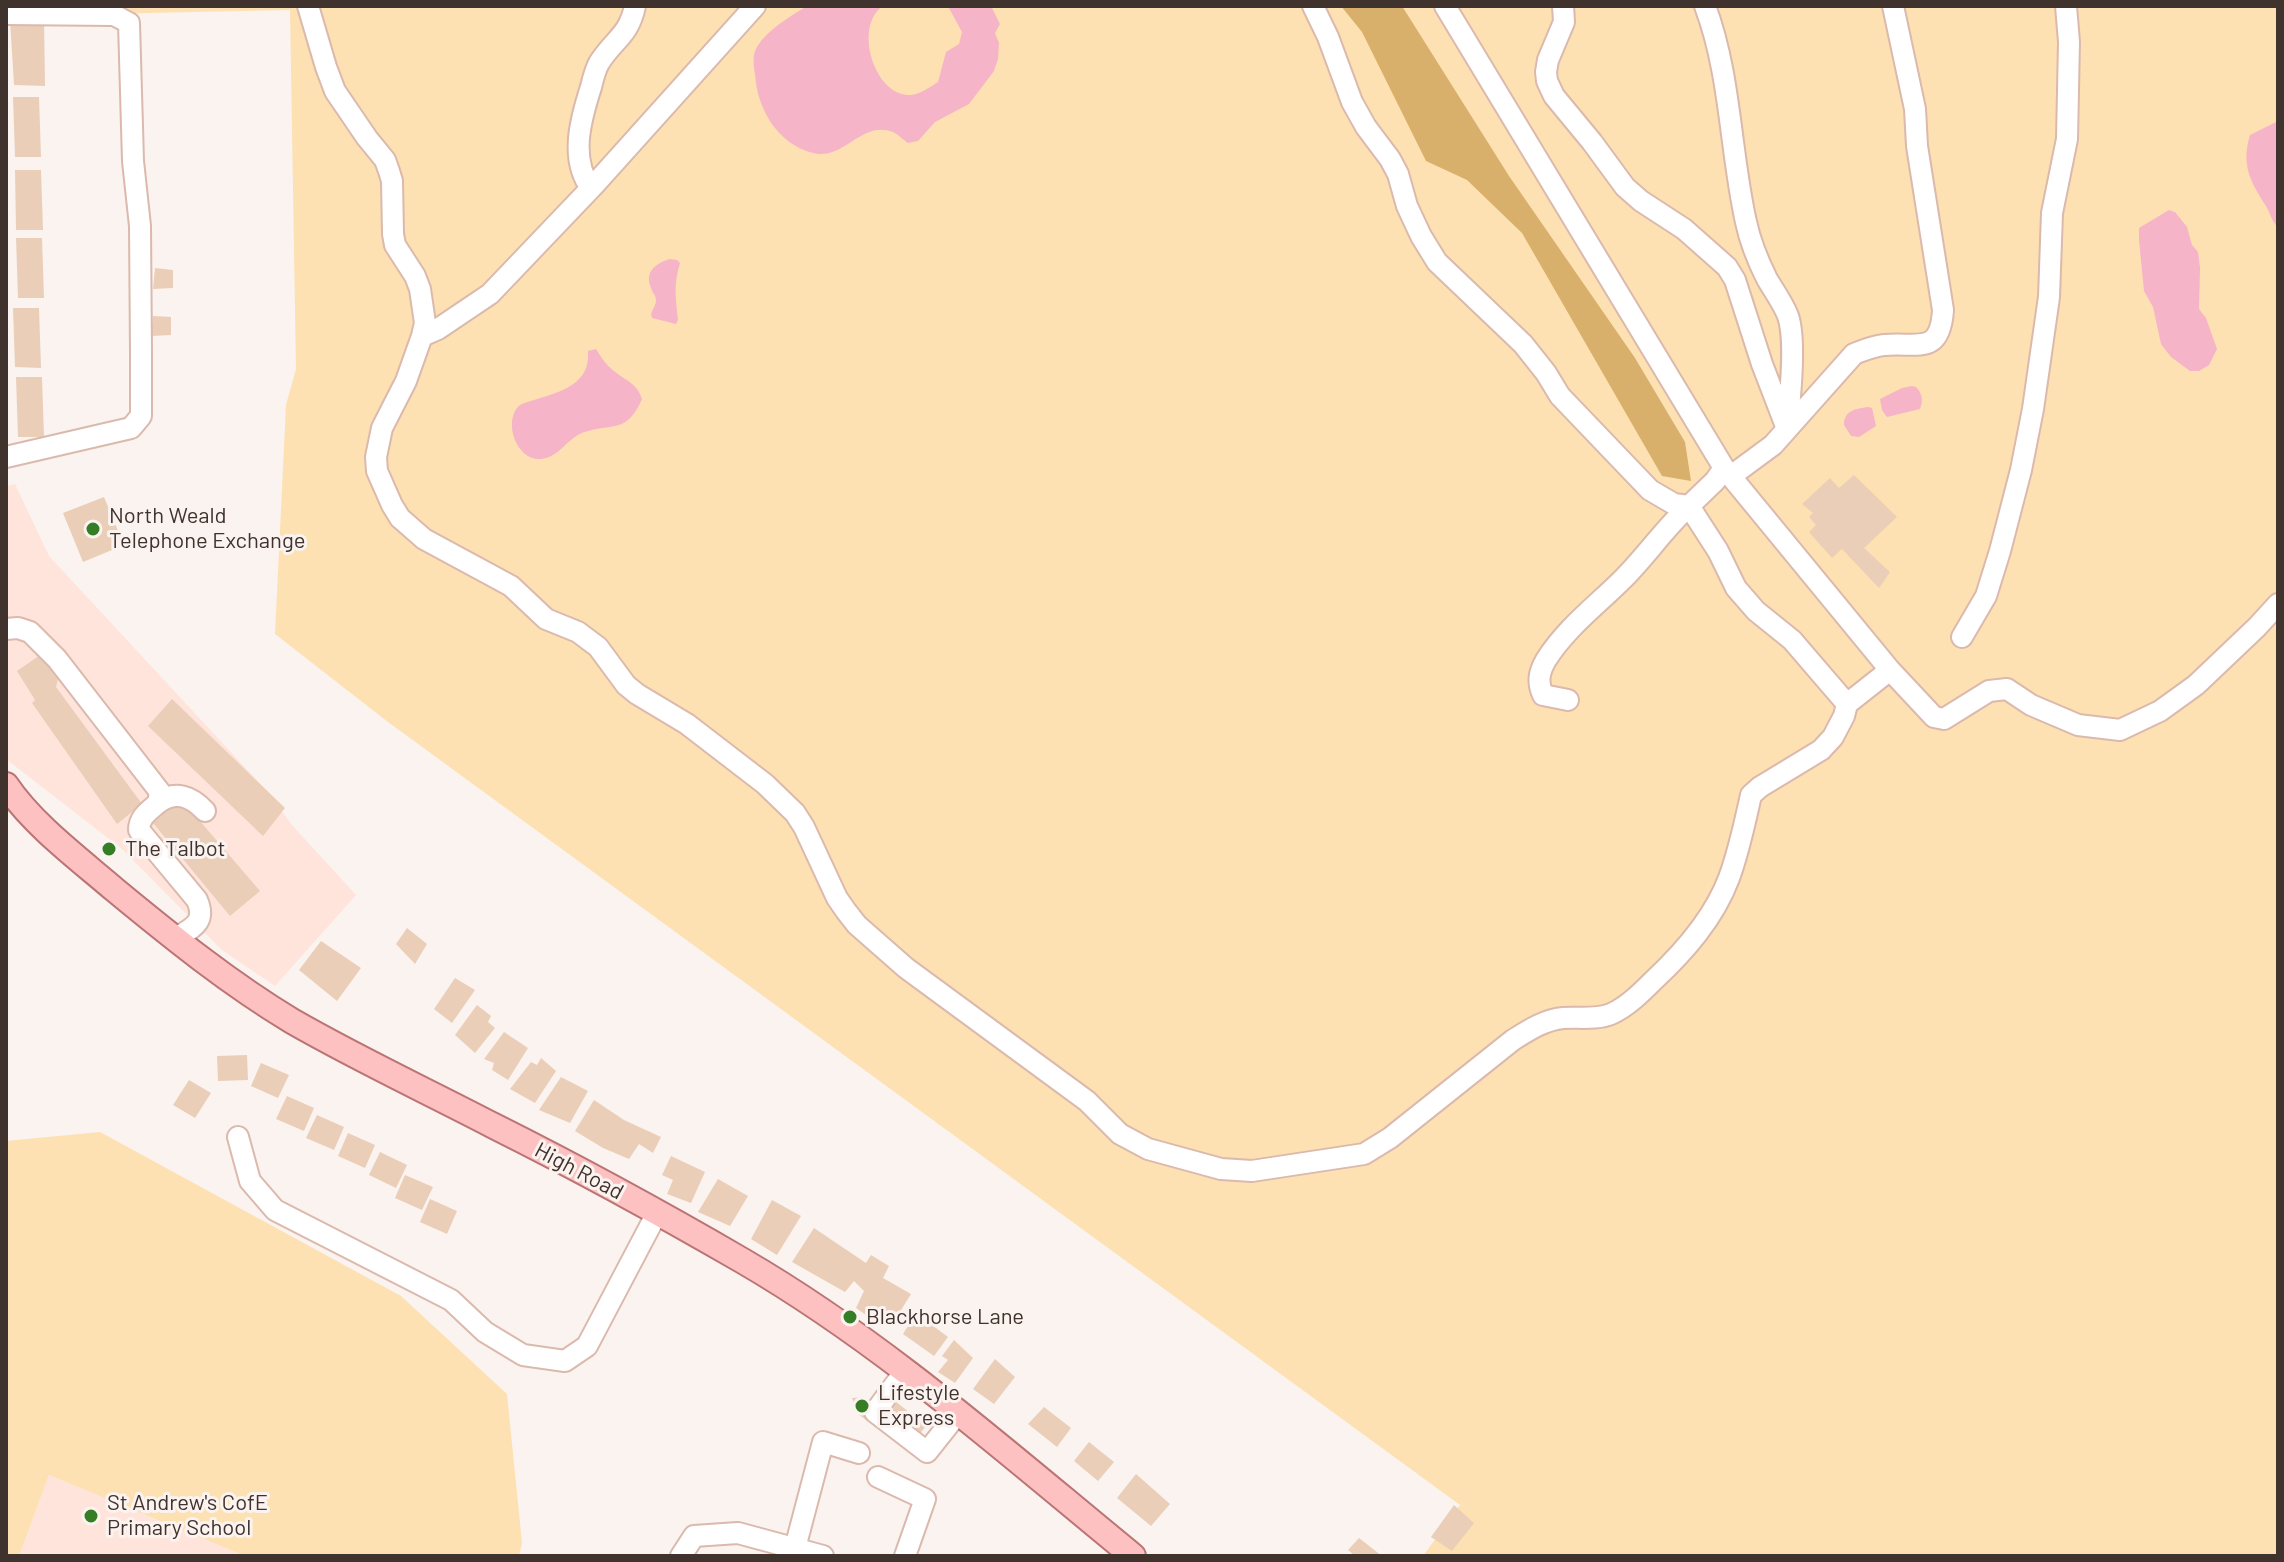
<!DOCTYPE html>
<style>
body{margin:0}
#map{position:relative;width:2284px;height:1562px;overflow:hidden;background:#faf3f0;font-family:Barlow,sans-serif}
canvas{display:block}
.frame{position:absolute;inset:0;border:8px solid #40322d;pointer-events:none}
</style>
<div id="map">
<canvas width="2284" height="1562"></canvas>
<div class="frame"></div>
</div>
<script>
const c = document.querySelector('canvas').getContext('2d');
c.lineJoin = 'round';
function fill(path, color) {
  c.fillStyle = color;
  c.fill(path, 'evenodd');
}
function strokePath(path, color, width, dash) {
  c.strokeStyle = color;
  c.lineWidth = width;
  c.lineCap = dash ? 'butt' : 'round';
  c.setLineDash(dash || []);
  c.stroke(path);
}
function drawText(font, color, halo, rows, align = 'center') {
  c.font = font + ' Barlow,sans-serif';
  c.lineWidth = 6;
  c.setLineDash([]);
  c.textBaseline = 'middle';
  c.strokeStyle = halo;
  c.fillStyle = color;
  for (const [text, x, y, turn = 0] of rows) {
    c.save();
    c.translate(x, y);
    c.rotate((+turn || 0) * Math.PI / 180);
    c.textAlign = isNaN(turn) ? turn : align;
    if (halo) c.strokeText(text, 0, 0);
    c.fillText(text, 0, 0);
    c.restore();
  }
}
const built = new Path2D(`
 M15 484 49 556 266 790 292 825 356 895 275 986 222 950 122 849 6 759V486Z
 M49 1475 245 1556H19Z`);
const green = new Path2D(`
 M6 6H2278V1556H1423L1460 1505 388 722 275 634 286 405 296 369 290 10 6 16Z
 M100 1132 401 1296 507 1394 522 1543 519 1556H245L49 1475 19 1556H6V1141Z`);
const forest = new Path2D(`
 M1341 6H1402L1509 176 1635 358 1685 442 1691 481 1662 476 1522 233 1467 180 1426 161 1362 32Z`);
const water = new Path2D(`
 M807 6H883C853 26 874 95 909 95 919 95 930 87 938 82L946 52 959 44 962 32 949 8 944 6H991L1000 24 995 33 999 43 998 59 994 71 969 104 935 122 918 141 908 143C903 140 898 134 893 132 861 120 844 161 813 153 777 144 757 108 755 74 754 68 753 60 754 55 758 35 791 16 807 6Z
 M2278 121V227C2271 221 2271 214 2266 206 2250 181 2241 165 2250 135Z
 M2169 210 2175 212 2187 227 2192 245 2198 252 2200 268 2199 309 2206 318 2217 349 2209 365 2199 371H2190L2171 357 2161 344 2153 307 2144 291 2139 240V228Z
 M670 259 677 260 680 263C673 286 676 298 678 320L676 324 652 318 651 314C652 311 656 304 656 301 656 294 653 295 651 288 644 272 656 263 670 259Z
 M596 349C601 357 606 365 614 371 626 381 637 383 642 399 626 435 613 422 582 433 567 439 558 458 541 459 517 461 504 424 517 408 521 403 528 402 534 400 559 392 591 385 588 351Z
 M1912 386 1916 387C1923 394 1923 401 1920 409L1887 417 1882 410 1880 399 1902 388Z
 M1868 407 1872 408 1876 426 1859 437 1851 436 1844 425C1844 410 1856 409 1868 407Z`);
const building = new Path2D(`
 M44 19 45 86 14 85 10 20Z
 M13 97H39L41 157H15Z
 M15 170H41L43 230H16Z
 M16 238H42L44 298H18Z
 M155 268 173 270V288L153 289Z
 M13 308H39L41 368 15 367Z
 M153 316 171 317V335L151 336Z
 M16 377H42L44 437H18Z
 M1854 475 1897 517 1864 548 1890 572 1879 588 1842 549 1832 558 1809 532 1816 525 1809 517 1813 513 1802 504 1830 478 1839 488Z
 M104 497 124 545 83 562 63 513Z
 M40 655 58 679 56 687 142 804 117 824 32 703 35 700 17 671Z
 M172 699 285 808 263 836 148 726Z
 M181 799 260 891 230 916 153 823Z
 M407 928 427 944 415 964 396 944Z
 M321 941 361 968 337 1001 299 970Z
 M455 978 475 990 452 1023 434 1009Z
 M477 1005 491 1016 488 1022 495 1028 475 1053 455 1035Z
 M504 1032 528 1048 508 1080 492 1070 494 1063 484 1059Z
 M247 1055 248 1080 218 1081 217 1056Z
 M541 1058 556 1071 535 1103 510 1089 531 1062 537 1065Z
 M261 1063 289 1075 278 1098 251 1086Z
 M561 1077 588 1091 570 1123 539 1110Z
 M189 1080 211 1093 195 1118 173 1105Z
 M287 1096 314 1108 304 1131 276 1119Z
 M594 1100 624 1120 661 1137 653 1153 639 1144 629 1159 603 1148 575 1131Z
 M317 1115 344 1127 334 1150 306 1138Z
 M348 1133 375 1145 365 1168 338 1156Z
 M380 1152 407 1165 396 1188 369 1175Z
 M671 1156 705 1172 691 1203 667 1194 673 1180 662 1175Z
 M405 1175 433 1187 422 1210 395 1198Z
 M718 1179 748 1196 730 1226 698 1212Z
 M430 1199 457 1211 447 1234 420 1222Z
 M772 1200 801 1216 777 1255 751 1239Z
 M814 1228 866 1263 871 1255 889 1266 883 1278 911 1294 895 1320 882 1311 873 1320 856 1308 864 1291 854 1281 845 1292 792 1262Z
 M916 1313 948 1337 934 1356 903 1334Z
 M954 1340 973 1358 955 1383 938 1372 948 1360 942 1356Z
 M995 1359 1015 1377 994 1404 973 1389Z
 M889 1396 926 1426 914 1441 877 1411Z
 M864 1397 880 1429 859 1415 852 1398Z
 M1044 1407 1071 1428 1057 1447 1028 1424Z
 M1089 1442 1114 1462 1098 1481 1074 1461Z
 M1136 1474 1170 1504 1151 1526 1117 1498Z
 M1454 1505 1474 1523 1452 1551 1431 1537Z
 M1359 1538 1382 1556H1355L1348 1550Z`);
const minor = new Path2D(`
 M308 6 326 67 335 91 367 138 385 160 389 171 392 181 393 234 395 245 415 276 420 289 425 323 422 336 406 381 382 428 376 457 377 471 392 505 400 518 424 539 511 586 546 619 578 632 598 647 626 685 637 694 687 724 765 784 795 813 804 827 837 898 846 911 857 925 906 968 1087 1101 1120 1134 1148 1149 1221 1169 1252 1171 1364 1154 1390 1138 1513 1040C1529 1030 1544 1020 1563 1018 1578 1017 1597 1020 1611 1014 1627 1007 1642 992 1654 980 1685 951 1714 918 1729 878 1739 851 1745 822 1751 795L1760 787 1821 750 1833 737 1844 716 1847 704 1890 670
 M1313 6 1328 37 1352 102 1366 127 1390 159 1398 174 1407 206 1421 236 1437 262 1523 344 1546 373 1560 396 1650 490 1674 504 1689 506 1715 481 1724 468
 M1445 6 1724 468 1890 670 1934 717 1944 719 1989 691 2007 689 2031 705 2078 725 2120 730 2160 711 2196 685 2257 627 2278 604
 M1563 6 1564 22 1548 60 1546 72 1547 81 1554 96 1592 142 1625 187 1641 201 1684 229 1727 267 1735 280 1762 364 1787 429
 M1705 6C1731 75 1730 151 1746 222 1750 241 1758 261 1767 279 1774 291 1783 303 1788 316 1796 339 1790 400 1787 426
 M6 14 114 15 129 23 133 161 140 226 141 353V416L131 428 6 457
 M591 188C569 159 581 118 591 87 593 79 595 70 599 63 613 40 629 36 635 6
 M422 336 438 329 490 294 595 184 755 6
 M1731 476 1773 445 1854 354C1864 350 1873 346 1884 345 1918 342 1940 356 1943 310L1917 146 1915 109 1893 6
 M6 629 18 628 30 632 57 659 160 792 158 803C149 811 139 817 139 830L197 900C207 923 192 928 174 939
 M1962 637 1986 596 2000 551 2021 470 2033 409 2049 297 2052 213 2067 139 2069 42 2066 6
 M1568 700 1543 695C1537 682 1539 672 1546 660 1566 628 1597 605 1623 579 1646 556 1665 528 1689 506L1718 551 1736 588 1756 611 1792 640 1847 704
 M158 803C175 790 191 796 205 811
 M238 1137 250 1181 275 1210 451 1300 485 1332 523 1355 565 1361 587 1346 657 1213
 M905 1371 875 1412 927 1452 958 1413
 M878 1477 925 1499 905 1556
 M795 1548 823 1442 859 1453
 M681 1556 694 1536 738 1533 823 1556`);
const major = new Path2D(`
 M6 785C33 825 79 859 115 890 172 937 229 983 292 1021 358 1059 427 1091 494 1126 578 1168 662 1214 743 1261 884 1343 1007 1453 1133 1556`);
const markers = [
 [93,529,8,"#357e25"],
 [109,849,8,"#357e25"],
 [850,1317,8,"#357e25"],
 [862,1406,8,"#357e25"],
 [91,1516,8,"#357e25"]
];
const poiNames = [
 ["North Weald",109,516],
 ["Telephone Exchange",109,541],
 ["The Talbot",125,849],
 ["Blackhorse Lane",866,1317],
 ["Lifestyle",878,1393],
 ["Express",878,1418],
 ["St Andrew's CofE",107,1503],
 ["Primary School",107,1528]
];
const streetNames = [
 ["High Road",579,1171,28]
];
fill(built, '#ffe4db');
fill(green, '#fde1b2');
fill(forest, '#d8b06b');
fill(water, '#f5b4c7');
fill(building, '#eaceb8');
strokePath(minor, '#dbb9ad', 24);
strokePath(major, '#ba7473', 28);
strokePath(minor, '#fff', 20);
strokePath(major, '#fdc1c1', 24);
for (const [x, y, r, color] of markers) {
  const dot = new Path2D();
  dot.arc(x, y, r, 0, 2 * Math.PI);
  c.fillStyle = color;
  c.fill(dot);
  strokePath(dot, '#faf3f0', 3);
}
drawText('22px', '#40322d', '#faf3f0', poiNames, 'left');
drawText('22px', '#40322d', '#faf3f0', streetNames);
</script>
